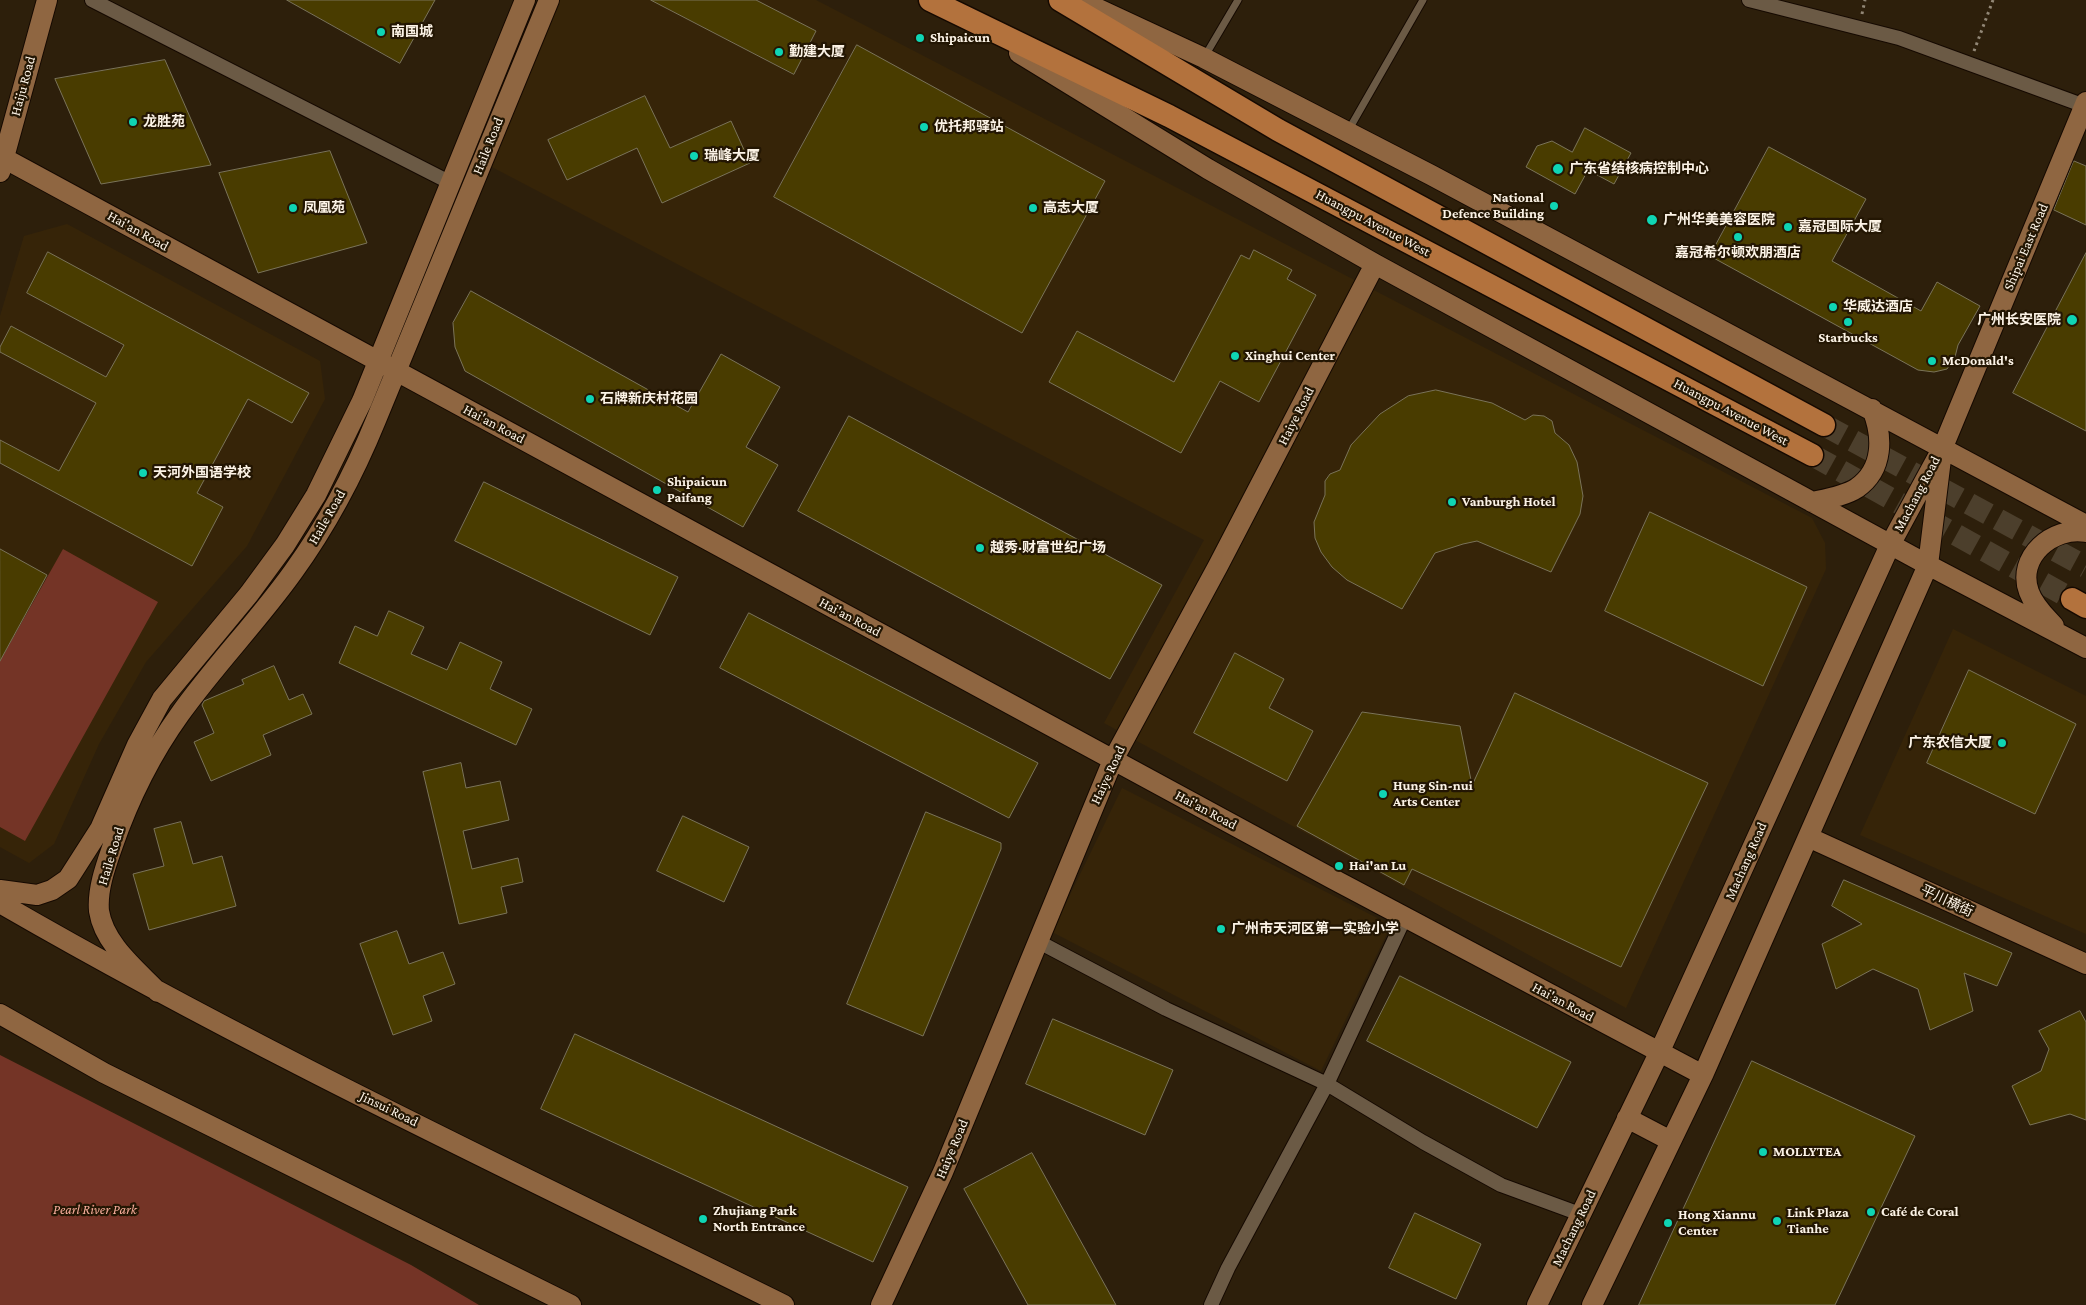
<!DOCTYPE html>
<meta charset="utf-8">
<style>
body{margin:0}
canvas{display:block;background:#2d1f0b}
</style>
<canvas width="2086" height="1305"></canvas>
<script>
const c = document.querySelector('canvas').getContext('2d');
c.lineJoin = 'round';
function fill(path, color) {
  c.fillStyle = color;
  c.fill(path, 'evenodd');
}
function strokePath(path, color, width, dash) {
  c.strokeStyle = color;
  c.lineWidth = width;
  c.lineCap = dash ? 'butt' : 'round';
  c.setLineDash(dash || []);
  c.stroke(path);
}
function drawText(font, color, halo, rows, align = 'center') {
  c.font = font + ' "Crimson Pro","Noto Sans SC",serif';
  c.lineWidth = 4.5;
  c.setLineDash([]);
  c.textBaseline = 'middle';
  c.strokeStyle = halo;
  c.fillStyle = color;
  for (const [text, x, y, turn = 0] of rows) {
    c.save();
    c.translate(x, y);
    c.rotate((+turn || 0) * Math.PI / 180);
    c.textAlign = isNaN(turn) ? turn : align;
    if (halo) c.strokeText(text, 0, 0);
    c.fillText(text, 0, 0);
    c.restore();
  }
}
const built = new Path2D(`
 M559 0H816L1812 518 1825 543 1826 569 1626 1008 1104 723 1204 540 490 166Z
 M67 224 320 361 325 399 247 546 146 662 99 744 54 844 29 863 0 847V316L24 236Z
 M1953 629 2086 696V934L1860 835Z
 M1122 788 1391 925 1321 1071 1052 932Z`);
const green = new Path2D(`
 M63 549 158 602 25 841 0 827V661Z
 M0 1055 411 1265 479 1305H0Z`);
const building = new Path2D(`
 M287 0H435L400 63Z
 M651 0H756L816 31 794 74Z
 M857 45 1105 181 1022 333 774 197Z
 M165 60 211 165 101 184 55 79Z
 M645 96 670 148 731 121 750 163 662 203 637 148 567 180 548 140Z
 M1585 128 1631 153 1614 184 1588 170 1575 194 1526 167 1537 146 1552 141 1572 152Z
 M1769 147 1866 199 1832 261 1921 311 1937 282 1980 306 1958 345 1955 357 1947 369 1934 372 1918 370 1710 256Z
 M330 151 367 243 258 273 219 173Z
 M2074 161 2086 166V225L2054 210Z
 M1254 250 1292 270 1287 279 1316 295 1259 402 1220 381 1181 453 1049 382 1077 331 1174 382 1241 255 1249 259Z
 M48 252 309 393 292 423 248 399 197 493 223 507 192 566 0 463V440L59 471 96 403 0 352V347L11 326 106 377 124 345 27 293Z
 M2086 253V431L2013 393Z
 M471 291 688 412 721 354 780 387 746 447 778 465 743 527 465 371 455 347 453 323Z
 M1436 390 1492 403 1525 420 1533 415 1544 416 1552 421 1555 433 1569 445 1577 462 1583 496 1580 514 1551 572 1477 541 1463 544 1435 553 1402 609 1347 580 1332 567 1321 552 1315 538 1314 522 1325 495V481L1330 474 1340 470 1351 445 1380 414 1408 396Z
 M849 416 1162 585 1110 679 798 511Z
 M484 482 678 577 650 635 455 541Z
 M1650 512 1807 587 1763 686 1605 611Z
 M0 549 47 575 0 661Z
 M389 611 424 627 411 654 447 670 460 642 502 662 490 689 532 709 516 745 339 663 355 626 377 636Z
 M749 613 1038 763 1009 818 720 668Z
 M1235 653 1284 679 1269 708 1313 731 1287 781 1194 733Z
 M274 666 289 700 303 694 312 714 263 735 271 755 211 781 194 742 214 733 202 705 204 701 244 684 242 680Z
 M1969 670 2076 724 2035 814 1927 763Z
 M1515 693 1708 783 1621 967 1412 869 1404 885 1297 826 1362 712 1460 726 1472 785Z
 M461 763 466 788 500 781 509 820 463 831 472 869 518 858 523 882 501 887 507 913 459 924 423 772Z
 M926 812 1001 843V849L923 1036 847 1004Z
 M683 816 749 847 724 902 657 871Z
 M181 822 193 864 222 856 236 906 149 930 133 874 164 866 154 829Z
 M1844 880 2012 953 1997 986 1964 973 1973 1011 1930 1030 1918 989 1873 969 1836 989 1822 944 1862 924 1832 906Z
 M397 931 409 964 443 952 455 984 423 996 432 1021 393 1035 360 944Z
 M1400 976 1571 1062 1537 1128 1367 1041Z
 M2080 1011 2086 1022V1120L2070 1114 2030 1125 2012 1086 2041 1071 2049 1049 2039 1031Z
 M1053 1019 1173 1070 1145 1135 1026 1084Z
 M575 1034 908 1187 873 1262 541 1109Z
 M1752 1061 1915 1136 1835 1305H1639Z
 M1032 1153 1116 1305H1028L964 1189Z
 M1415 1213 1481 1244 1456 1299 1389 1268Z`);
const primaryTunnel = new Path2D(`
 M1824 425 2086 567
 M1812 455 2072 599`);
const path = new Path2D(`
 M1862 14 1865 0
 M1974 51 1993 0`);
const lane = new Path2D(`
 M1205 56 1238 0
 M1348 131 1423 0`);
const street = new Path2D(`
 M92 0 451 183
 M1749 0 1899 38 2085 106
 M1039 942 1166 1009 1327 1084 1423 1142 1501 1185 1580 1214
 M1211 1305 1228 1268 1327 1084 1405 917`);
const secondary = new Path2D(`
 M1079 0 1204 58 1431 175 2086 525
 M1019 53 1208 169 1375 264 1928 565 2086 648
 M0 156 1333 879 1703 1075
 M0 172 47 0
 M1812 502C1826 499 1845 496 1857 488 1884 469 1883 436 1872 409
 M2054 626C2045 616 2034 606 2029 592 2016 557 2053 526 2086 532
 M1808 837 2086 964
 M0 890 37 895 52 890 68 879 100 829 137 745 162 699 249 594 285 545 316 495 362 401 525 0
 M0 903C254 1050 521 1175 784 1305
 M158 992C136 969 104 944 99 911 97 889 106 865 113 845 129 799 152 753 180 714 215 665 258 621 293 572 327 525 354 474 376 420L549 0
 M0 1014 104 1073 571 1305
 M1627 1118 1671 1141
 M881 1305 943 1172 1113 760 1218 566 1375 264
 M1537 1305 1659 1053 1890 545 1943 447 2086 102
 M1592 1305 1703 1075 1928 565 1941 459`);
const primary = new Path2D(`
 M930 0 1169 116 1812 455
 M1060 0 1278 130 1824 425
 M2072 599 2086 607`);
const markers = [
 [381,32,5,"#0fd5b4"],
 [920,38,5,"#0fd5b4"],
 [779,52,5,"#0fd5b4"],
 [133,122,5,"#0fd5b4"],
 [924,127,5,"#0fd5b4"],
 [694,156,5,"#0fd5b4"],
 [1558,169,6,"#0fd5b4"],
 [1554,206,5,"#0fd5b4"],
 [293,208,5,"#0fd5b4"],
 [1033,208,5,"#0fd5b4"],
 [1652,220,6,"#0fd5b4"],
 [1788,227,5,"#0fd5b4"],
 [1738,237,5,"#0fd5b4"],
 [1833,307,5,"#0fd5b4"],
 [2072,320,6,"#0fd5b4"],
 [1848,322,5,"#0fd5b4"],
 [1235,356,5,"#0fd5b4"],
 [1932,361,5,"#0fd5b4"],
 [590,399,5,"#0fd5b4"],
 [143,473,5,"#0fd5b4"],
 [657,490,5,"#0fd5b4"],
 [1452,502,5,"#0fd5b4"],
 [980,548,5,"#0fd5b4"],
 [2002,743,5,"#0fd5b4"],
 [1383,794,5,"#0fd5b4"],
 [1339,866,5,"#0fd5b4"],
 [1221,929,5,"#0fd5b4"],
 [1763,1152,5,"#0fd5b4"],
 [1871,1212,5,"#0fd5b4"],
 [703,1219,5,"#0fd5b4"],
 [1777,1221,5,"#0fd5b4"],
 [1668,1223,5,"#0fd5b4"]
];
const poiNames = [
 ["南国城",391,32],
 ["Shipaicun",930,38],
 ["勤建大厦",789,52],
 ["龙胜苑",143,122],
 ["优托邦驿站",934,127],
 ["瑞峰大厦",704,156],
 ["广东省结核病控制中心",1569,169],
 ["National",1544,198,"right"],
 ["Defence Building",1544,214,"right"],
 ["凤凰苑",303,208],
 ["高志大厦",1043,208],
 ["广州华美美容医院",1663,220],
 ["嘉冠国际大厦",1798,227],
 ["嘉冠希尔顿欢朋酒店",1738,253,"center"],
 ["华威达酒店",1843,307],
 ["广州长安医院",2061,320,"right"],
 ["Starbucks",1848,338,"center"],
 ["Xinghui Center",1245,356],
 ["McDonald's",1942,361],
 ["石牌新庆村花园",600,399],
 ["天河外国语学校",153,473],
 ["Shipaicun",667,482],
 ["Paifang",667,498],
 ["Vanburgh Hotel",1462,502],
 ["越秀·财富世纪广场",990,548],
 ["广东农信大厦",1992,743,"right"],
 ["Hung Sin-nui",1393,786],
 ["Arts Center",1393,802],
 ["Hai'an Lu",1349,866],
 ["广州市天河区第一实验小学",1231,929],
 ["MOLLYTEA",1773,1152],
 ["Zhujiang Park",713,1211],
 ["North Entrance",713,1227],
 ["Café de Coral",1881,1212],
 ["Link Plaza",1787,1213],
 ["Tianhe",1787,1229],
 ["Hong Xiannu",1678,1215],
 ["Center",1678,1231]
];
const streetNames = [
 ["Haiju Road",23,86,-75],
 ["Haile Road",488,146,-68],
 ["Huangpu Avenue West",1373,223,28],
 ["Hai'an Road",138,231,29],
 ["Shipai East Road",2026,247,-67],
 ["Huangpu Avenue West",1731,412,28],
 ["Haiye Road",1296,416,-63],
 ["Hai'an Road",494,424,28],
 ["Machang Road",1917,494,-62],
 ["Haile Road",327,517,-60],
 ["Hai'an Road",850,617,28],
 ["Haiye Road",1108,775,-65],
 ["Hai'an Road",1206,810,28],
 ["Haile Road",111,856,-73],
 ["Machang Road",1746,861,-66],
 ["平川横街",1947,901,25],
 ["Hai'an Road",1563,1002,28],
 ["Jinsui Road",389,1109,26],
 ["Haiye Road",952,1149,-67],
 ["Machang Road",1574,1228,-64]
];
const parkNames = [
 ["Pearl River Park",95,1210]
];
fill(built, '#362408');
fill(green, '#743426');
fill(building, '#493c00');
strokePath(building, '#7a7359', 1);
strokePath(primaryTunnel, '#4c3f2c', 22, [22, 11]);
strokePath(lane, '#150900', 9);
strokePath(street, '#150900', 16);
strokePath(secondary, '#150900', 22);
strokePath(primary, '#150900', 25);
strokePath(path, '#928776', 3, [2.5, 4]);
strokePath(lane, '#6b5a45', 7);
strokePath(street, '#6b5a45', 14);
strokePath(secondary, '#8f6641', 20);
strokePath(primary, '#b3723d', 22);
for (const [x, y, r, color] of markers) {
  const dot = new Path2D();
  dot.arc(x, y, r, 0, 2 * Math.PI);
  c.fillStyle = color;
  c.fill(dot);
  strokePath(dot, '#231603', 2);
}
drawText('bold 14px', '#fcf3e6', '#231603', poiNames, 'left');
drawText('14px', '#fcf3e6', '#231603', streetNames);
drawText('italic 14px', '#f8ae9c', '#231603', parkNames);
</script>
